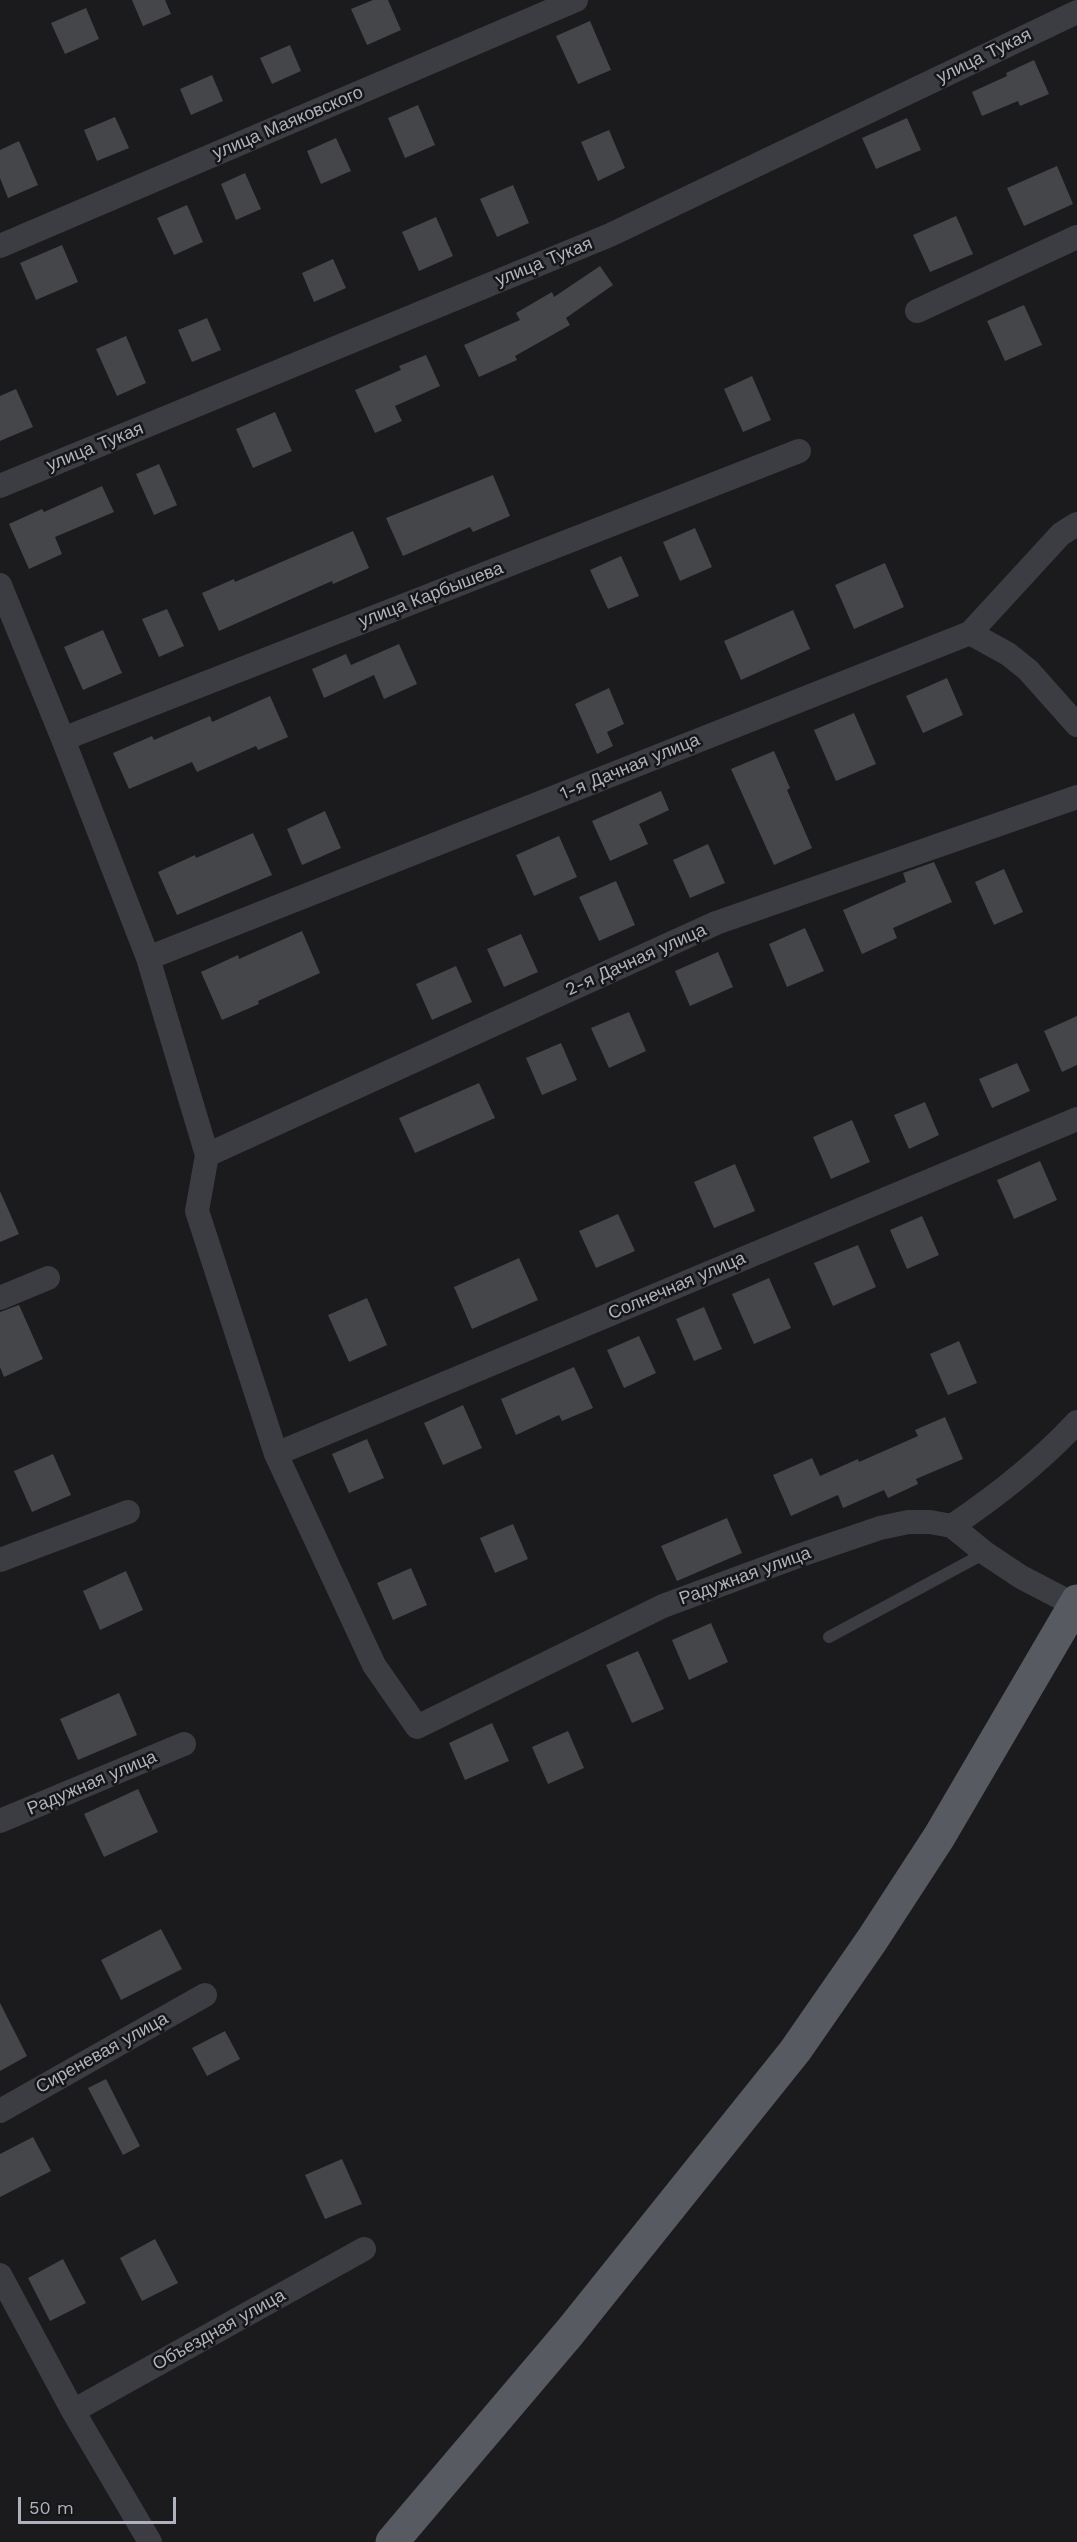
<!DOCTYPE html>
<meta charset="utf-8">
<style>
body{margin:0}
#map{position:relative;width:1077px;height:2542px;overflow:hidden;background:#1b1b1d;font-family:"Work Sans",sans-serif}
canvas{display:block}
.scale{position:absolute;left:18px;top:2497px;width:158px;height:27px;box-sizing:border-box;border:3px solid #aeb2bc;border-top:0;padding-left:8px;font-size:18px;line-height:21px;white-space:nowrap;color:#aeb2bc;-webkit-text-stroke:4px #161618;paint-order:stroke}
</style>
<div id="map">
<canvas width="1077" height="2542"></canvas>
<div class="scale">50 m</div>
</div>
<script>
const c = document.querySelector('canvas').getContext('2d');
c.lineJoin = 'round';
function fill(path, color) {
  c.fillStyle = color;
  c.fill(path, 'evenodd');
}
function strokePath(path, color, width, dash) {
  c.strokeStyle = color;
  c.lineWidth = width;
  c.lineCap = dash ? 'butt' : 'round';
  c.setLineDash(dash || []);
  c.stroke(path);
}
function drawText(font, color, halo, rows, align = 'center') {
  c.font = font + ' "Work Sans",sans-serif';
  c.lineWidth = 5;
  c.setLineDash([]);
  c.textBaseline = 'middle';
  c.strokeStyle = halo;
  c.fillStyle = color;
  for (const [text, x, y, turn = 0] of rows) {
    c.save();
    c.translate(x, y);
    c.rotate((+turn || 0) * Math.PI / 180);
    c.textAlign = isNaN(turn) ? turn : align;
    if (halo) c.strokeText(text, 0, 0);
    c.fillText(text, 0, 0);
    c.restore();
  }
}
const building = new Path2D(`
 M132 0H165L171 14 143 26Z
 M373 0H388L401 30 367 45 351 9Z
 M86 8 99 39 65 54 51 23Z
 M590 21 611 70 578 84 556 36Z
 M290 45 301 71 272 84 260 58Z
 M1034 60 1049 94 1020 106 1018 101 982 116 972 92 1007 76 1006 73Z
 M212 75 223 101 191 115 180 89Z
 M418 105 435 145 405 158 388 118Z
 M115 117 129 148 97 161 84 130Z
 M907 118 921 150 876 169 862 138Z
 M609 130 625 168 598 181 581 142Z
 M336 138 351 171 321 184 307 151Z
 M19 141 38 185 8 198 0 178V150Z
 M1057 166 1073 204 1024 226 1007 188Z
 M245 173 261 209 236 220 221 184Z
 M513 185 529 223 497 237 480 199Z
 M187 205 203 242 174 255 157 218Z
 M956 216 973 254 930 272 913 235Z
 M436 217 453 256 419 271 402 232Z
 M62 245 78 282 36 300 20 263Z
 M333 259 346 288 314 302 302 273Z
 M600 266 613 285 566 318 570 325 515 356 517 360 479 377 464 345 520 320 516 313 552 292 554 297Z
 M1024 305 1042 345 1005 361 987 321Z
 M207 318 221 350 192 362 178 330Z
 M126 336 146 383 117 396 96 349Z
 M426 355 440 386 395 406 402 421 375 433 355 390 401 370 399 366Z
 M752 376 771 420 743 432 724 389Z
 M16 389 33 427 0 441V396Z
 M275 412 292 451 253 468 236 429Z
 M159 464 177 505 154 515 136 474Z
 M493 475 510 516 473 532 470 527 403 556 386 518Z
 M102 486 114 512 55 537 62 554 29 569 9 524 42 509 44 512Z
 M695 528 712 567 680 581 663 542Z
 M353 531 369 568 333 584 332 581 219 631 202 593 234 579 235 582Z
 M621 556 639 596 608 609 590 570Z
 M885 563 904 607 854 629 835 585Z
 M167 609 184 646 159 657 142 619Z
 M793 610 810 649 741 680 724 641Z
 M103 630 122 673 83 690 64 647Z
 M399 644 417 684 384 699 374 675 324 698 312 669 346 654 351 665Z
 M947 678 963 715 923 733 906 696Z
 M609 688 624 724 607 732 613 746 597 754 575 704Z
 M270 696 288 737 258 750 256 746 197 772 192 762 129 789 113 753 152 736 154 740 210 716 212 722Z
 M854 713 876 764 836 781 814 730Z
 M774 751 790 788 787 790 812 848 774 865 731 769Z
 M661 791 669 810 639 824 648 844 610 861 592 821Z
 M325 811 341 848 302 865 287 829Z
 M253 833 272 875 177 915 158 872 195 855 196 858Z
 M559 836 577 877 534 896 516 855Z
 M708 844 725 883 690 898 673 860Z
 M934 862 952 902 893 928 897 938 862 954 843 910 906 882 903 873Z
 M1004 869 1023 912 994 925 975 882Z
 M616 881 635 925 599 941 579 897Z
 M805 928 824 971 787 987 769 944Z
 M302 931 320 973 258 1001 259 1004 222 1020 201 972 238 955 239 959Z
 M521 934 538 972 504 987 487 949Z
 M718 952 733 987 690 1006 675 971Z
 M456 966 472 1002 432 1020 416 984Z
 M629 1012 646 1051 609 1068 591 1028Z
 M1077 1016V1065L1062 1072 1044 1031Z
 M561 1043 577 1080 542 1095 526 1058Z
 M1017 1063 1030 1091 992 1108 979 1079Z
 M479 1083 495 1118 415 1153 399 1118Z
 M925 1102 939 1135 909 1149 894 1115Z
 M852 1120 870 1162 831 1179 813 1137Z
 M1040 1161 1057 1200 1014 1219 997 1180Z
 M735 1164 755 1211 714 1228 694 1182Z
 M0 1191 19 1234 0 1242Z
 M618 1214 635 1251 596 1268 579 1231Z
 M922 1216 939 1255 907 1269 890 1230Z
 M858 1245 876 1287 833 1306 814 1263Z
 M519 1258 538 1300 472 1329 454 1287Z
 M769 1278 791 1328 754 1344 732 1294Z
 M367 1298 387 1345 349 1362 328 1315Z
 M19 1305 43 1359 4 1377 0 1367V1312Z
 M704 1307 722 1349 694 1361 676 1319Z
 M639 1336 656 1373 624 1388 607 1350Z
 M959 1341 977 1383 948 1395 930 1354Z
 M574 1367 593 1408 562 1421 559 1415 516 1435 501 1399Z
 M463 1405 482 1448 443 1465 424 1423Z
 M945 1417 963 1459 916 1479 918 1484 888 1498 884 1490 843 1508 838 1495 791 1516 773 1475 812 1458 820 1476 858 1459 859 1462 918 1436 915 1430Z
 M367 1439 384 1478 349 1493 332 1454Z
 M53 1454 71 1495 32 1512 14 1471Z
 M727 1518 742 1553 677 1581 661 1546Z
 M513 1524 528 1559 495 1573 480 1538Z
 M411 1568 427 1605 393 1620 377 1583Z
 M126 1571 143 1610 100 1630 83 1591Z
 M711 1623 728 1662 689 1680 672 1640Z
 M638 1651 664 1709 632 1723 606 1665Z
 M119 1693 137 1735 78 1760 60 1719Z
 M492 1723 509 1761 465 1780 449 1743Z
 M568 1731 584 1768 548 1784 532 1747Z
 M138 1789 158 1832 104 1857 84 1814Z
 M161 1929 182 1969 121 2000 101 1960Z
 M0 2003 27 2056 0 2071Z
 M225 2031 240 2059 207 2076 192 2048Z
 M106 2079 140 2146 123 2155 88 2088Z
 M33 2137 51 2171 0 2197V2154Z
 M342 2159 362 2204 325 2219 305 2175Z
 M155 2239 178 2283 142 2301 120 2258Z
 M63 2259 86 2303 50 2321 28 2278Z`);
const service = new Path2D(`
 M829 1637 985 1553`);
const minor = new Path2D(`
 M0 246 576 0
 M917 311 1077 237
 M0 486 610 235 1077 12
 M0 585 63 739 148 958 207 1155 197 1211 276 1454 374 1665 417 1727 663 1606 798 1556 880 1528 908 1522H930L952 1526 985 1553 1021 1577 1075 1605
 M970 633 1008 654 1028 670 1077 725
 M63 739 799 451
 M148 958 970 633 1061 534 1077 524
 M207 1155 716 923 1077 797
 M0 1298 48 1278
 M276 1454 1077 1119
 M952 1526C998 1495 1039 1463 1077 1422
 M0 1560 128 1512
 M0 1821 184 1744
 M0 2111 205 1995
 M0 2275 73 2411 150 2542
 M73 2411 364 2249`);
const primary = new Path2D(`
 M392 2542 570 2332 795 2051 872 1940 939 1837 1077 1601`);
const streetNames = [
 ["улица Тукая",984,56,-26],
 ["улица Маяковского",288,123,-23],
 ["улица Тукая",544,262,-22],
 ["улица Тукая",95,447,-22],
 ["улица Карбышева",431,595,-21],
 ["1-я Дачная улица",630,767,-22],
 ["2-я Дачная улица",636,960,-24],
 ["Солнечная улица",677,1286,-23],
 ["Радужная улица",745,1576,-20],
 ["Радужная улица",92,1783,-23],
 ["Сиреневая улица",102,2053,-29],
 ["Объездная улица",219,2330,-29]
];
fill(building, '#45464a');
strokePath(service, '#3c3d42', 12);
strokePath(minor, '#3c3d42', 24);
strokePath(primary, '#585a61', 33);
drawText('18px', '#aeb2bc', '#161618', streetNames);
</script>
